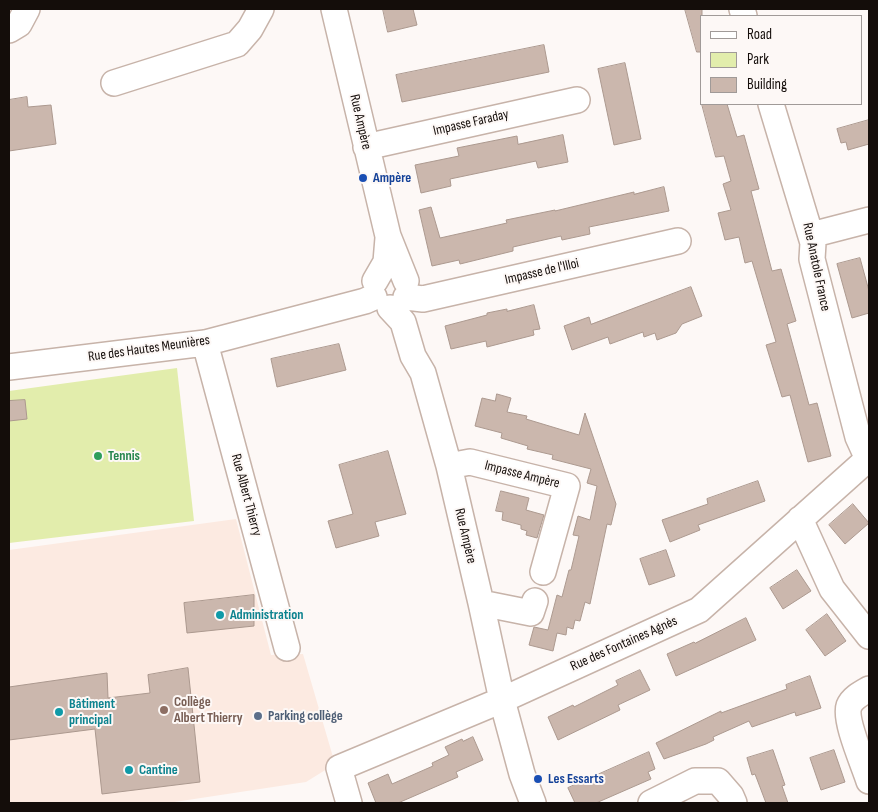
<!DOCTYPE html>
<meta charset="utf-8">
<style>
body{margin:0}
#map{position:relative;width:878px;height:812px;overflow:hidden;background:#fdf8f6;font-family:"Sofia Sans Condensed",sans-serif}
canvas{display:block}
.frame{position:absolute;inset:0;border:10px solid #140d0a;pointer-events:none}
.legend{position:absolute;left:700px;top:15px;width:162px;height:90px;box-sizing:border-box;background:#fdf8f6;border:1px solid #a09a98;margin:0;padding:6px 9px;list-style:none;font-size:15px;color:#140d0a}
.legend li{display:flex;align-items:center;gap:10px;height:25px}
.legend b{width:25px;border:1px solid #a09a98}
</style>
<div id="map">
<canvas width="878" height="812"></canvas>
<div class="frame"></div>
<ul class="legend">
<li><b style="height:6px;background:#fff"></b>Road</li>
<li><b style="height:14px;background:#e2edac"></b>Park</li>
<li><b style="height:14px;background:#cbb7ad"></b>Building</li>
</ul>
</div>
<script>
const c = document.querySelector('canvas').getContext('2d');
c.lineJoin = 'round';
function fill(path, color) {
  c.fillStyle = color;
  c.fill(path, 'evenodd');
}
function strokePath(path, color, width, dash) {
  c.strokeStyle = color;
  c.lineWidth = width;
  c.lineCap = dash ? 'butt' : 'round';
  c.setLineDash(dash || []);
  c.stroke(path);
}
function drawText(font, color, halo, rows, align = 'center') {
  c.font = font + ' "Sofia Sans Condensed",sans-serif';
  c.lineWidth = 4;
  c.setLineDash([]);
  c.textBaseline = 'middle';
  c.strokeStyle = halo;
  c.fillStyle = color;
  for (const [text, x, y, turn = 0] of rows) {
    c.save();
    c.translate(x, y);
    c.rotate((+turn || 0) * Math.PI / 180);
    c.textAlign = isNaN(turn) ? turn : align;
    if (halo) c.strokeText(text, 0, 0);
    c.fillText(text, 0, 0);
    c.restore();
  }
}
const built = new Path2D(`
 M236 519 271 655 303 654 335 764 306 782 168 803H9V550Z`);
const green = new Path2D(`
 M177 368 194 521 9 543V391Z`);
const building = new Path2D(`
 M383 9H413L417 25 388 32Z
 M685 9H702V52H697Z
 M544 45 549 72 402 102 396 75Z
 M625 63 641 139 614 145 598 69Z
 M27 97 28 107 51 105 56 144 9 151V100Z
 M702 104H727L737 137 744 135 759 189 751 191 772 271 781 269 796 321 787 324 798 364 809 405 817 403 831 456 808 462 790 395 782 397 766 345 776 342 752 261 745 263 739 237 725 240 718 213 731 210 723 184 731 181 724 156 716 157Z
 M869 120V144L848 150 846 142 841 143 837 129Z
 M563 135 568 162 538 168 536 161 450 179 451 186 421 193 415 165 459 156 457 148 517 136 518 144Z
 M664 187 669 211 589 227 590 234 562 240 561 236 513 247V251L460 264 459 260 432 266 419 210 431 207 440 238 507 223 506 220 555 210V211L634 192V194Z
 M860 258 869 291V313L852 318 837 264Z
 M691 287 702 316 682 324 676 333 657 340 655 333 644 337 643 332 610 344 608 337 572 350 564 326 589 317 591 324Z
 M534 305 540 329 533 330 534 335 487 347 486 341 451 349 445 326 487 315V313L507 309V311Z
 M339 344 346 370 277 387 271 359Z
 M497 394 511 398 507 412 527 416 526 419 579 435 585 413 616 504 611 525 607 524 590 604 585 602 580 621 575 620 573 629 567 627 566 635 557 633 553 651 529 645 534 627 548 630 557 595 562 597 569 570H571L579 536 573 535 578 516 590 520 597 486 587 483 591 469 552 459 553 455 527 449 528 446 501 438 502 433 475 426 482 398 495 401Z
 M25 400 27 419 9 421V401Z
 M388 451 406 514 375 522 379 536 336 548 328 521 353 514 339 465Z
 M758 481 765 501 698 525 700 530 670 542 662 520 708 504 707 499Z
 M501 491 529 498 526 510 544 515 537 538 526 535 527 531 521 529V525L502 520 503 512 496 511Z
 M853 504 869 523 845 544 829 525Z
 M666 550 675 576 649 585 640 559Z
 M797 570 811 591 783 609 770 588Z
 M254 595V626L187 633 184 603Z
 M827 614 846 641 825 656 806 630Z
 M746 618 756 640 676 676 667 654 694 642 695 643Z
 M188 668 200 782 102 794 95 729 9 740V687L107 673 108 698 150 693 148 675Z
 M640 670 650 690 618 705 620 710 558 740 548 717 573 705 574 707 618 685 616 681Z
 M810 676 821 708 796 716 795 712 752 727 749 721 713 737 714 740 706 744 664 759 656 743 721 711V713L787 689 786 685Z
 M473 737 483 760 456 772 458 777 398 803H376L368 783 388 774 392 784 433 766 432 763 449 755 445 747 462 739 463 741Z
 M773 750 785 785 782 786 788 803H766L755 774 752 775 747 758Z
 M834 750 845 782 821 790 810 758Z
 M649 752 655 769 648 772 651 779 596 803H575L568 788Z`);
const minor = new Path2D(`
 M334 9 388 236 406 281
 M742 9 744 16
 M9 30 19 24 27 9
 M114 83 237 44 250 29 261 9
 M771 104 813 243 812 259 858 437 868 459
 M366 147 577 100
 M811 235 869 220
 M375 281 386 262 388 238
 M406 297 423 299 678 241
 M390 308 403 322 413 356 423 373 449 466 481 603 502 700 522 774 533 803
 M205 343 287 648
 M9 367 205 343 365 301 374 297
 M449 466 470 462 567 486 543 572
 M800 519 832 589 869 636
 M481 603 531 613 535 601
 M869 689C862 693 852 698 849 706 844 720 864 765 869 781
 M349 803 339 768 502 700 699 610 869 458
 M651 803 695 781H718L731 796 734 803`);
const markers = [
 [363,178,5,"#1a4fb4"],
 [98,456,5,"#2e9e5b"],
 [220,615,5,"#0f9aa8"],
 [164,710,5,"#8d6e63"],
 [59,712,5,"#0f9aa8"],
 [258,716,5,"#5c6f8a"],
 [129,770,5,"#0f9aa8"],
 [538,779,5,"#1a4fb4"]
];
const streetNames = [
 ["Rue Ampère",360,122,77],
 ["Impasse Faraday",471,123,-13],
 ["Rue Anatole France",816,267,78],
 ["Impasse de l'Illoi",542,272,-13],
 ["Rue des Hautes Meunières",149,349,-8],
 ["Impasse Ampère",522,475,14],
 ["Rue Albert Thierry",246,495,75],
 ["Rue Ampère",465,536,77],
 ["Rue des Fontaines Agnès",624,644,-24]
];
const transitNames = [
 ["Ampère",373,178],
 ["Les Essarts",548,779]
];
const leisureNames = [
 ["Tennis",108,456]
];
const cultureNames = [
 ["Administration",230,615],
 ["Bâtiment",69,704],
 ["principal",69,720],
 ["Cantine",139,770]
];
const educationNames = [
 ["Collège",174,702],
 ["Albert Thierry",174,718]
];
const serviceNames = [
 ["Parking collège",268,716]
];
fill(built, '#fceae1');
fill(green, '#e2edac');
fill(building, '#cbb7ad');
strokePath(building, '#ac998f', 1);
strokePath(minor, '#c7b3a9', 28);
strokePath(minor, '#fff', 25);
for (const [x, y, r, color] of markers) {
  const dot = new Path2D();
  dot.arc(x, y, r, 0, 2 * Math.PI);
  c.fillStyle = color;
  c.fill(dot);
  strokePath(dot, '#fdf8f6', 2);
}
drawText('14px', '#140d0a', '#fdf8f6', streetNames);
drawText('bold 14px', '#164399', '#fdf8f6', transitNames, 'left');
drawText('bold 14px', '#27864d', '#fdf8f6', leisureNames, 'left');
drawText('bold 14px', '#0d838f', '#fdf8f6', cultureNames, 'left');
drawText('bold 14px', '#785e54', '#fdf8f6', educationNames, 'left');
drawText('bold 14px', '#4e5e75', '#fdf8f6', serviceNames, 'left');
</script>
